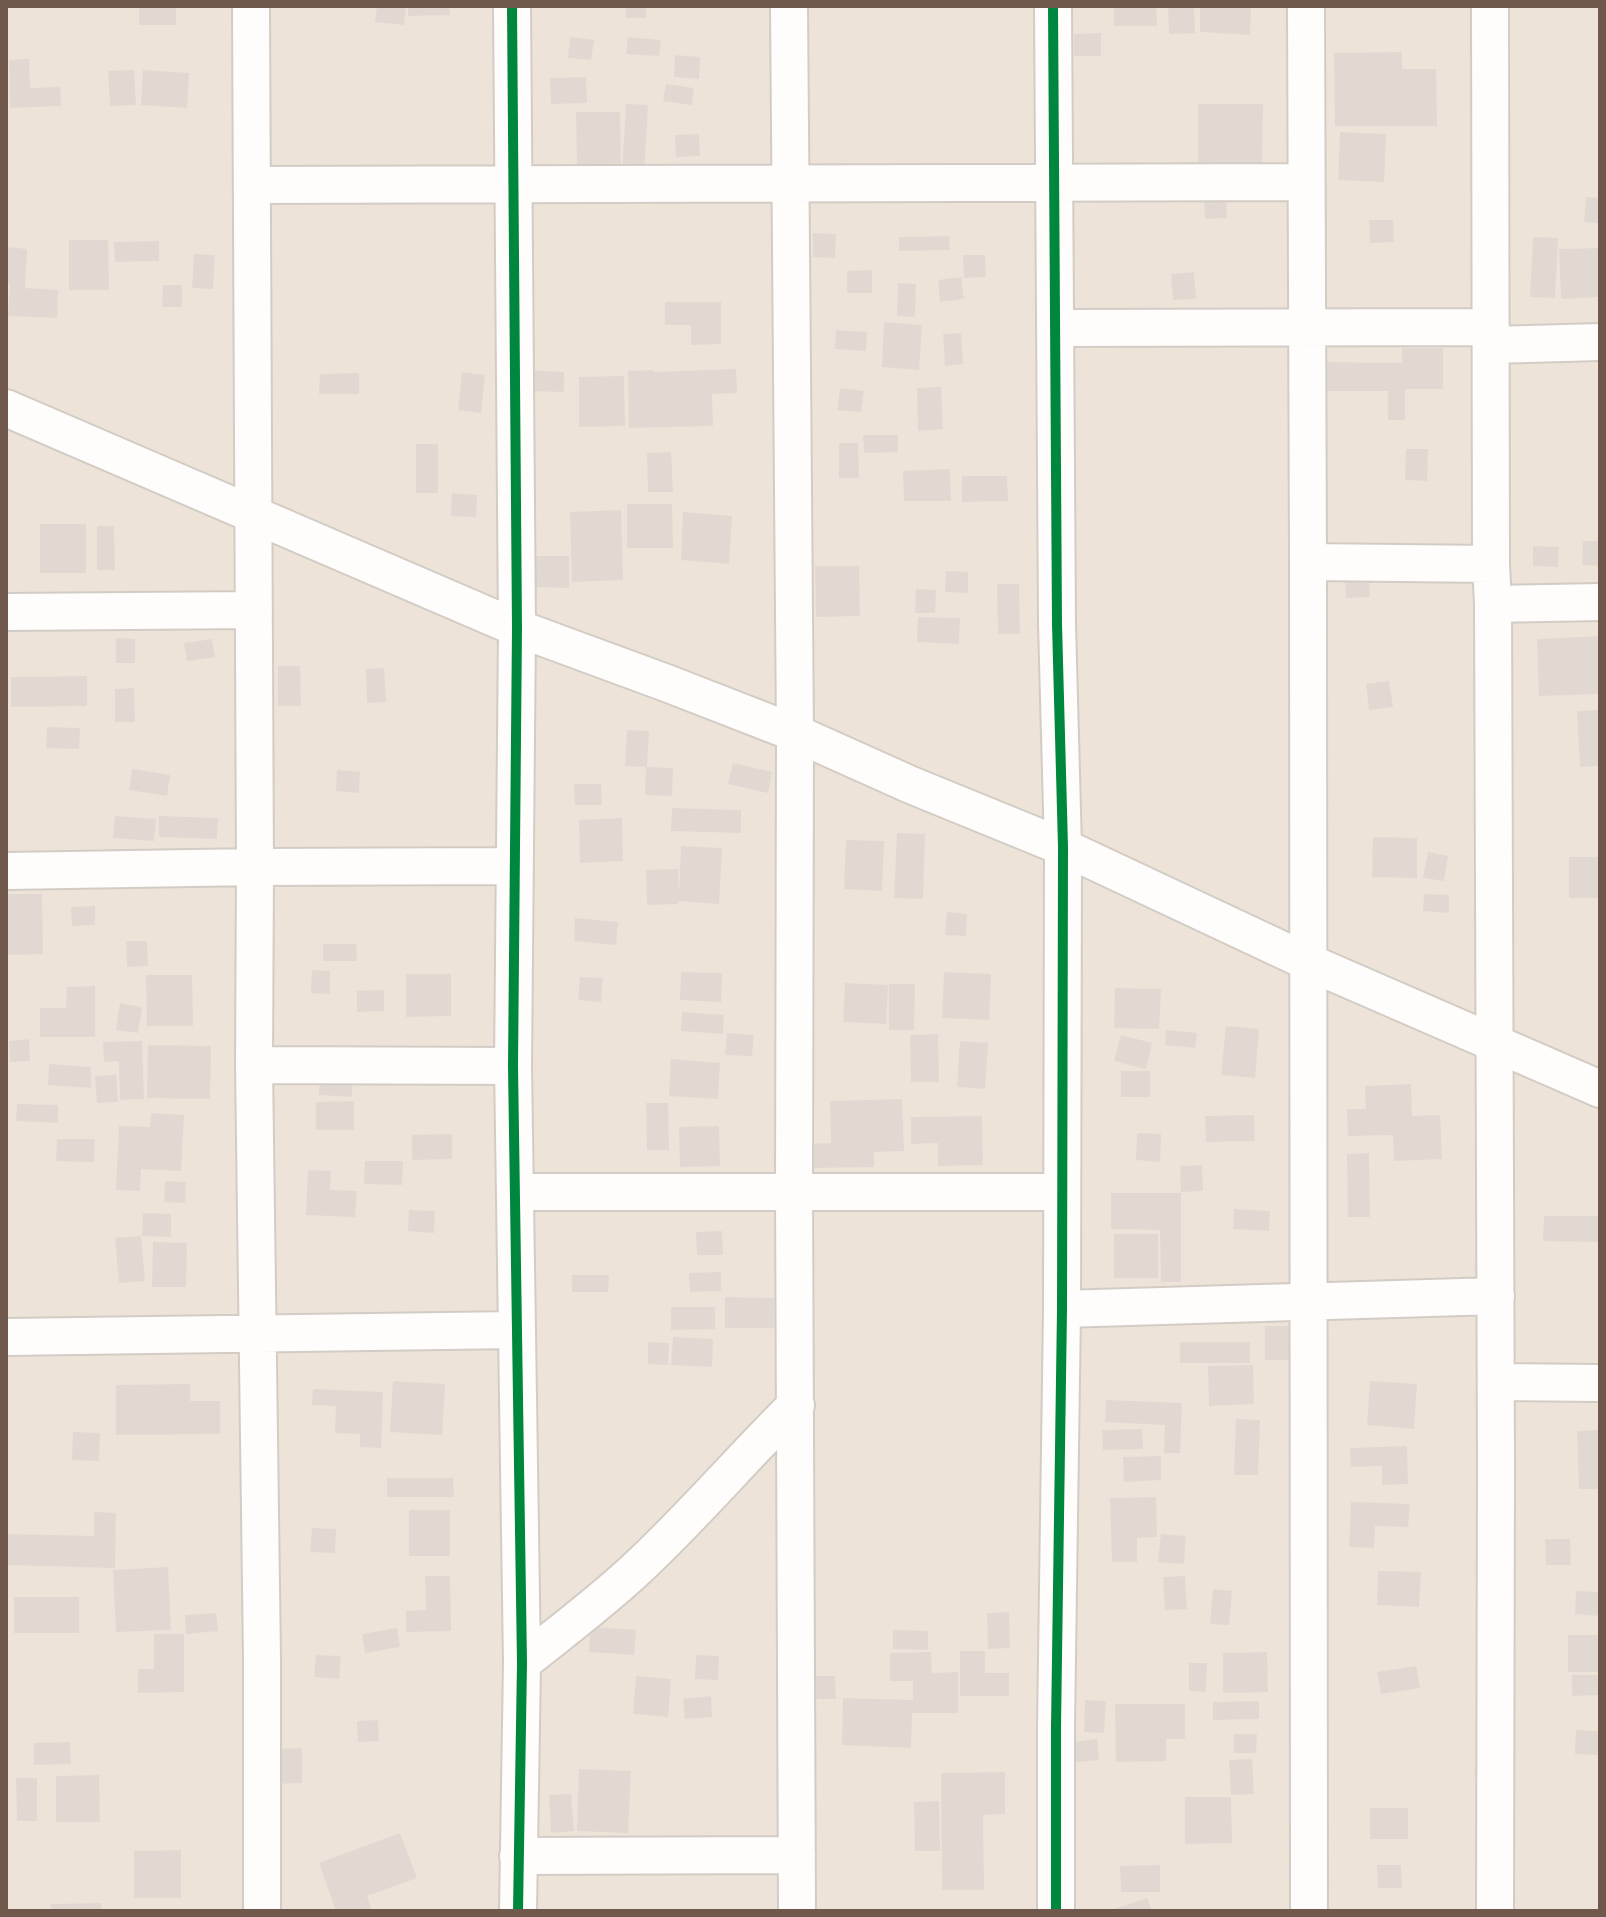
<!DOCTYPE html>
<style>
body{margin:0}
#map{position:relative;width:1606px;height:1917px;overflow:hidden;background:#f5f0ea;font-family:"Varela Round",sans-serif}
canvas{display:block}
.frame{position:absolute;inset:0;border:8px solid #71584c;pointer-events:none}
</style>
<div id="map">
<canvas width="1606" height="1917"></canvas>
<div class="frame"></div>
</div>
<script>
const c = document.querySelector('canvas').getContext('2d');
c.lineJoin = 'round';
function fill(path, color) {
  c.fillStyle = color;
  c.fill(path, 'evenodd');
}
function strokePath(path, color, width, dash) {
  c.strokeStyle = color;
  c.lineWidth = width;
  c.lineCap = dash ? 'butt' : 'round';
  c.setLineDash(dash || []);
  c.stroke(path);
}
const residential = new Path2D(`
 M6 6H1600V1911H6Z`);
const building = new Path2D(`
 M139 6H176V25H139Z
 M377 6H406L404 25 375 22Z
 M408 6H449L450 15 408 16Z
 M626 6H646V18H626Z
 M1114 6H1156L1157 26H1114Z
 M1168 6H1194L1195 33 1169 34Z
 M1200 6H1251L1250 35 1200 32Z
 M1101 33V56H1074V34Z
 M570 37 594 40 591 60 568 58Z
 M628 37 661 40 659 56 626 54Z
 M1402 52V69H1436L1437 126H1335L1334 53Z
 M675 55 700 57 699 79 674 77Z
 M29 59 30 88 60 87 61 106 10 108 9 60Z
 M134 70 136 105 110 106 108 71Z
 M143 70 189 73 187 108 141 105Z
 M586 77 587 103 551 104 550 78Z
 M666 84 694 88 692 105 663 101Z
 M626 104 648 105 644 173 622 172Z
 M1198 104H1263L1262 163H1198Z
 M576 112H620L621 171 577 170Z
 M1340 132 1386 134 1384 182 1338 180Z
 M699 134 700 156 676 157 675 135Z
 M1586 197 1600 198V223L1584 222Z
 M1226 199 1227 218 1205 219 1204 200Z
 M1369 220H1393L1394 242 1370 243Z
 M813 233 836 234 835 258 813 257Z
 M949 236 950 250 899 251V237Z
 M1533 237 1558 238 1555 298 1530 297Z
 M69 240H108L109 290H69Z
 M159 241V261L115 262 114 242Z
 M6 247 27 249 25 288 58 290 57 318 8 316 10 284H6Z
 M1600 248V297L1561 299 1559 249Z
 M194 254 215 255 213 289 192 288Z
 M963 255H985L986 277 964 278Z
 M872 270V293H847V271Z
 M1194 272 1196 299 1173 300 1171 274Z
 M961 277 964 299 940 302 938 280Z
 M898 283 916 284 915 317 897 316Z
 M163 285H182V307H162Z
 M665 302H721V344L691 345V325H665Z
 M884 322 922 325 919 370 882 367Z
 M836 330 867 332 866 351 835 349Z
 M961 333 963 364 945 366 943 334Z
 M1402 348H1443V389H1405V420H1388V391H1324L1325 362 1402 363Z
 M736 369 737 393 712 394 713 426 629 428 628 371 654 370V372Z
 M528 370 564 372V392L527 391Z
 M462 372 485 375 481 413 458 410Z
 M359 373V394H319L320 374Z
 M624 376 625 426 579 427V377Z
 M941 387 943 429 918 431 917 388Z
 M840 388 864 391 861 412 837 410Z
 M863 435H898V452L864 453Z
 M839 443H858L859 478H839Z
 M416 444H438V493H416Z
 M1406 449H1428L1427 481 1405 480Z
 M671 452 673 492H648L647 453Z
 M950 469 951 501H904L903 471Z
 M962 476H1007L1008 501 962 502Z
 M452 493 477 495 476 517 451 516Z
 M627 504H672L673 548H627Z
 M621 510 623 580 572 582 570 512Z
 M683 512 732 516 729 564 681 560Z
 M40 524H86V573H40Z
 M97 526H114L115 570H97Z
 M1583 541H1600V566L1582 565Z
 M1533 546 1559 547 1558 567 1533 566Z
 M525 556H569V588L525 587Z
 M815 566H859L860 616 816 617Z
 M946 571 968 572V593L945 592Z
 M1369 577 1370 597 1346 598 1345 579Z
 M997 584H1019L1020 634H998Z
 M916 589 936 590 935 613H915Z
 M918 617 960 618 959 644 917 642Z
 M1600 636V694L1539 696 1537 639Z
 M116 638 135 639V663H116Z
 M212 639 215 657 187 661 184 643Z
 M278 666H300L301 706H278Z
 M384 668 386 702 367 703 366 669Z
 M87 676V706L11 707V677Z
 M1389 681 1393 707 1369 710 1366 684Z
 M134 688 135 722H115V689Z
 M1600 710V766L1580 767 1577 711Z
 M47 727 80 728 79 749 46 748Z
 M627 730 649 731 647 767 625 766Z
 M733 763 772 772 768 793 728 784Z
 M646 767 673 768 672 796 645 795Z
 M132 769 170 775 167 796 129 790Z
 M337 770 360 772 359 793 336 791Z
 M574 784H601L602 805H575Z
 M672 808 741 810V833L671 831Z
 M115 816 156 819 154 841 113 838Z
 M159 816 218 818 217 839 159 837Z
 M622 818 623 861 580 863 579 820Z
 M897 833 925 834 923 899 894 898Z
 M1373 837 1417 838V878L1372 877Z
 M846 840 884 841 882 891 844 889Z
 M681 846 722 848 719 904 678 901V904L647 905 646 870 678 869 679 894Z
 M1428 852 1448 856 1444 881 1423 878Z
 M1569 857H1600V898H1569Z
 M6 894H42L43 954 6 955Z
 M1424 894 1449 895V913L1423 911Z
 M95 906V925L72 926 71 907Z
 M947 912 967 914 966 936 945 935Z
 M575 918 618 922 616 945 574 941Z
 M126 941H147L148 966 127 967Z
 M323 944H356L357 961H323Z
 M312 970 330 971V994L311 993Z
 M681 972 722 973 721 1002 680 1000Z
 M944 972 991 974 989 1020 942 1018Z
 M406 974H451V1016L406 1017Z
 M146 975H192L193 1026H147Z
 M580 977 603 978 601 1002 578 1000Z
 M845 983 888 985 886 1024 843 1022Z
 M889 984H915L914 1030H889Z
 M95 986V1037H40V1008H66L67 987Z
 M1115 988 1161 989 1159 1029 1114 1028Z
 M384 990V1011L357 1012V991Z
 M120 1003 142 1007 138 1033 116 1030Z
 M682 1012 724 1015 723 1034 681 1031Z
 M1226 1026 1259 1029 1255 1078 1221 1075Z
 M1166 1030 1197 1033 1195 1048 1165 1045Z
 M727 1033 754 1035 752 1056 725 1055Z
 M938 1034 939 1082H911L910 1035Z
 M1121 1035 1152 1043 1146 1069 1114 1061Z
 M29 1039 30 1061 10 1062 9 1041Z
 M142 1041 144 1099 120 1100 119 1061 104 1062 103 1042Z
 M960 1041 988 1043 985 1089 957 1087Z
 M148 1045 211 1046 210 1099 147 1098Z
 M671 1059 720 1063 718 1099 669 1096Z
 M49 1064 91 1067V1088L48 1085Z
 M1121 1071H1150V1097H1121Z
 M320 1072 353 1073 352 1097 319 1095Z
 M116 1075 118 1102 97 1103 95 1076Z
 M1411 1084 1412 1116 1440 1115 1442 1159 1394 1161 1393 1135 1348 1136 1347 1109H1366L1365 1086Z
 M902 1099 904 1151 874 1152V1167L808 1168 807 1144 831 1143 830 1101Z
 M354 1101V1130H316V1102Z
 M646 1103H668L669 1150H647Z
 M17 1104 58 1105V1123L16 1121Z
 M151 1113 184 1115 181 1171 141 1169 140 1191 116 1190 119 1126 150 1127Z
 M1254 1115 1255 1141 1206 1142 1205 1116Z
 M982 1116 983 1165 938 1166V1143L911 1144V1117Z
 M719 1126 720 1166 680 1167 679 1127Z
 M1137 1133 1161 1134 1160 1162 1136 1160Z
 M452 1134V1159L412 1160V1135Z
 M57 1139H95L94 1162 56 1161Z
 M1369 1153 1370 1217H1348L1347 1154Z
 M365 1161H403L402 1185 364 1184Z
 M1202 1165 1203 1191 1181 1192 1180 1166Z
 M308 1170 331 1171 330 1190 357 1191 355 1217 306 1215Z
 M165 1181 186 1182 185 1203 164 1202Z
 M1111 1193H1181V1282H1161L1160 1230 1111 1229Z
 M1234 1209 1270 1211 1269 1231 1233 1229Z
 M409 1210 435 1211 434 1233 408 1231Z
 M143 1213 171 1214V1237L142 1236Z
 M1544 1216H1600V1242L1543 1241Z
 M722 1231 723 1255H697L696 1232Z
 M1114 1234H1158V1278H1114Z
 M141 1236 145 1281 119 1283 115 1238Z
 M153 1242 187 1243 186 1287H152Z
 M721 1272V1291L690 1292 689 1273Z
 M572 1275H609L608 1292H572Z
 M725 1297 774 1298V1328H725Z
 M671 1307H715V1329L671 1330Z
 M1265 1326H1300V1360H1265Z
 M673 1337 713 1339 712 1367 671 1365Z
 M648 1342 669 1343 668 1365 648 1364Z
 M1180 1342H1250V1363H1180Z
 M1253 1365 1254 1404 1209 1406 1208 1366Z
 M393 1381 445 1384 442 1435 390 1432Z
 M1370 1381 1417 1384 1414 1429 1367 1425Z
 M190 1384V1401H220V1434L116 1435V1385Z
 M313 1389 383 1392 381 1448 360 1447V1434L335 1433 336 1406 312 1405Z
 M1106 1400 1182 1403 1180 1453H1164L1165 1425 1105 1422Z
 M1236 1419 1260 1420 1258 1475H1234Z
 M1142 1429 1143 1449 1103 1450 1102 1430Z
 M1600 1430V1489H1579L1577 1431Z
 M73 1432 100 1433 99 1461 72 1460Z
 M1407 1446 1408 1484 1382 1485V1466L1351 1467 1350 1448Z
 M1161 1456V1480L1124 1482 1123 1457Z
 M387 1478H453L454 1497H387Z
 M1156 1497 1157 1537 1137 1538V1562H1112L1110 1498Z
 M1351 1502 1410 1504 1408 1527 1375 1526 1374 1548 1349 1547Z
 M409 1510H450V1556H409Z
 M94 1512 116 1513 115 1568 6 1565V1534L94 1536Z
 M312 1528 336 1529 335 1553 310 1552Z
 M1161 1534 1186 1536 1184 1564 1158 1562Z
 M1545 1539H1570L1571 1565H1546Z
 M168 1567 171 1630 116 1632 113 1570Z
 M1378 1571 1421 1572 1419 1607 1377 1605Z
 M425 1576H450L451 1631 406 1632V1611L426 1610Z
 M1185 1576 1187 1609 1165 1610 1163 1577Z
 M1213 1589 1232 1591 1229 1625 1210 1624Z
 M1576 1591 1600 1592V1616L1575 1614Z
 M14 1597H79V1633H14Z
 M1009 1612 1010 1648 988 1649 987 1613Z
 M216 1613 218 1631 186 1634 185 1615Z
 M590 1627 636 1630 634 1655 589 1652Z
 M397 1628 400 1647 365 1653 362 1634Z
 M893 1630 928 1631V1650L893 1649Z
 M154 1634H184V1692L138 1693V1669H154Z
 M1568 1635H1600V1672H1568Z
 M960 1651H985V1673H1009V1696H960Z
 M931 1652 932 1673 958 1672V1713H912L911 1748 842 1745 843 1698 913 1700V1681H890V1653Z
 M1267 1652 1268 1692 1223 1693V1653Z
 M316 1655 341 1656 339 1679 314 1677Z
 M696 1655 719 1656 718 1680 695 1679Z
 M1189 1663H1207L1206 1692 1189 1691Z
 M1416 1666 1420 1688 1381 1694 1377 1672Z
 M1572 1675H1600V1695L1572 1696Z
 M636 1676 671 1679 668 1717 633 1714Z
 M812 1676H835L836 1699H812Z
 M711 1696 712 1717 685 1719 683 1699Z
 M1085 1700 1106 1701 1104 1733 1084 1732Z
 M1259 1701V1719L1213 1720V1702Z
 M1115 1704H1185V1739H1166V1761L1116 1762Z
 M378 1720 379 1741 358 1742 357 1721Z
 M1576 1730 1600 1731V1755L1575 1754Z
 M1234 1734H1257L1256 1753H1234Z
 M1097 1739 1099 1760 1068 1763 1066 1743Z
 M70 1742 71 1764 34 1765V1743Z
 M302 1748V1783L272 1784V1749Z
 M1252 1759 1254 1794 1231 1795 1229 1760Z
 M579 1769 631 1771 628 1833 577 1831Z
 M1005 1772V1814L983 1815 984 1890H942L941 1773Z
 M99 1775 100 1822H56V1776Z
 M16 1778H37V1821H17Z
 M571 1794 574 1831 551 1833 549 1795Z
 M1185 1797H1231L1232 1843 1185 1844Z
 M939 1801 940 1851H915L914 1802Z
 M1370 1808H1408V1839H1370Z
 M400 1833 417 1878 367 1896 372 1911H336L319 1863Z
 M181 1850V1898H134V1851Z
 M1160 1865V1892H1121L1120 1866Z
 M1377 1865H1401L1402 1888H1378Z
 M1147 1898 1152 1911H1111V1910Z
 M101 1903 102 1911H51V1904Z`);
const street = new Path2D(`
 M251 6 255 867 254 1065 262 1659V1911
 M512 6 517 628 513 1066 522 1663 518 1911
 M789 6 795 733 794 1192 797 1911
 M1053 6 1057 624 1063 847 1062 1309 1056 1727V1911
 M1306 6 1308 562 1309 1911
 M1490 6 1491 564 1493 604 1496 1464 1495 1911
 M252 185 1306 182
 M1055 328 1491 327
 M1492 345 1600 342
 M6 408 517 628 669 684 795 733 911 785 1063 847 1308 962 1600 1089
 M1308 562 1491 564
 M1493 604 1600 602
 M6 612 254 610
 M6 871 255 867 515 866
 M254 1065 513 1066
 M516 1192H1061
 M1062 1309 1496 1296
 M6 1337 517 1330
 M1496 1382 1600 1383
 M522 1663C560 1633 597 1605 632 1573 690 1520 740 1460 796 1405
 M518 1856 797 1855`);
const cycleway = new Path2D(`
 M512 6 517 628 513 1066 522 1663 518 1911
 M1053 6 1057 624 1063 847 1062 1309 1056 1727V1911`);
fill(residential, '#eee3d8');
fill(building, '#e1d9d1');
strokePath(street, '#d2ccc5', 40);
strokePath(street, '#fefdfc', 36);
strokePath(cycleway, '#00873e', 10);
</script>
